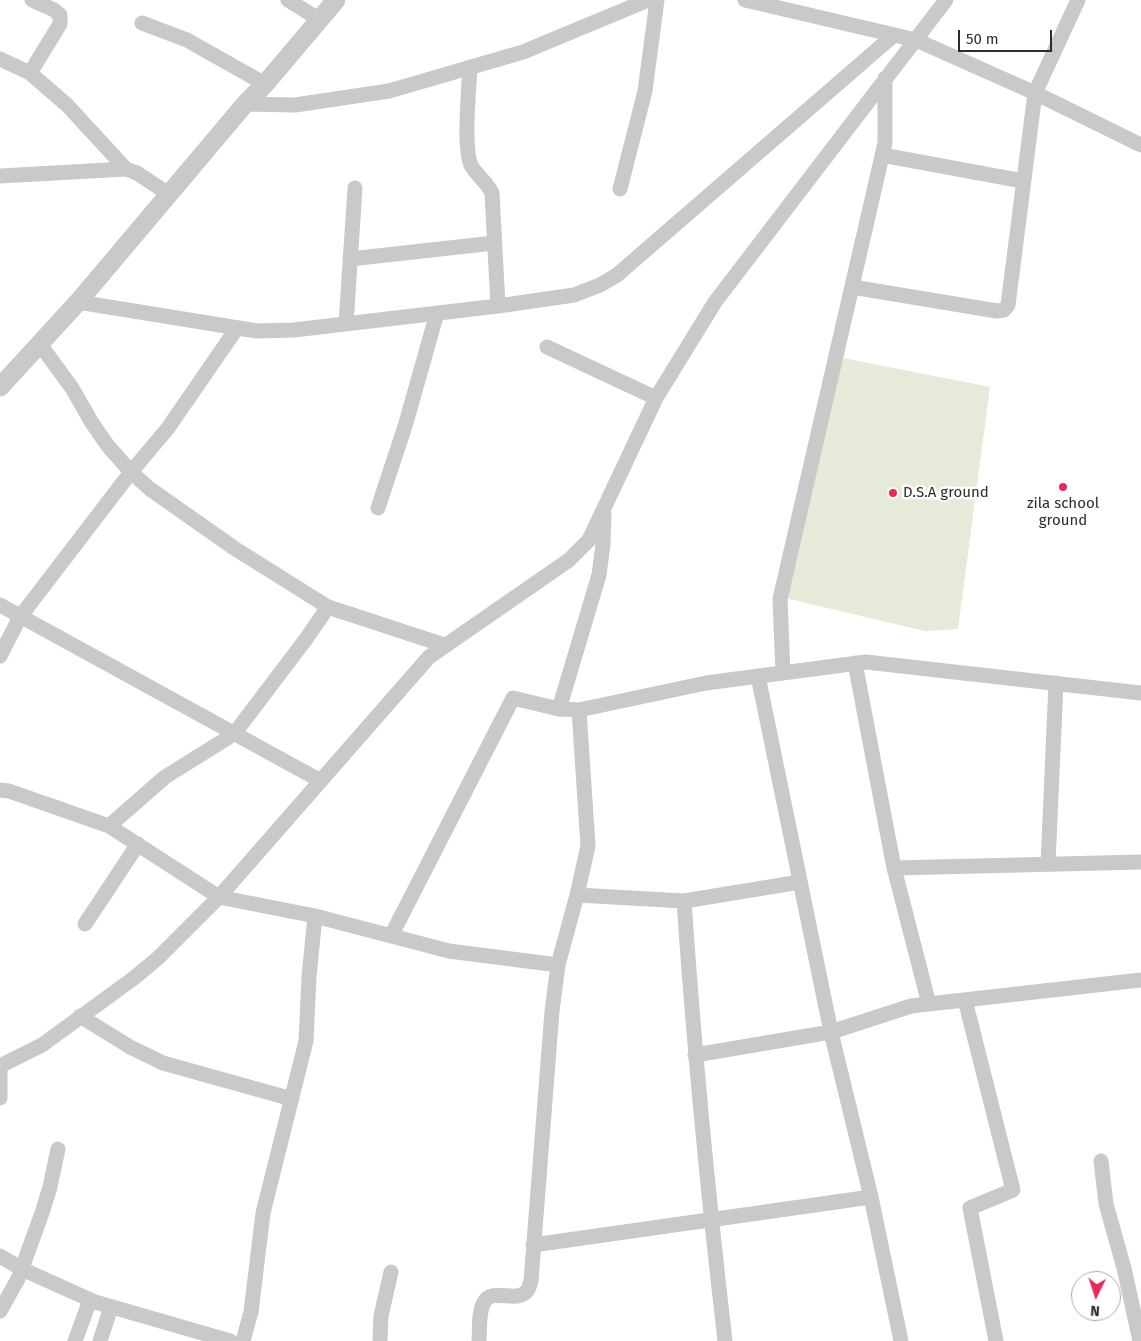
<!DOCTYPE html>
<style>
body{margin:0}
#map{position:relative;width:1141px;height:1341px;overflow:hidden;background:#fff;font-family:"Fira Sans",sans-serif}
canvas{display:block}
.north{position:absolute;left:1071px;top:1271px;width:50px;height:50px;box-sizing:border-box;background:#fff;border:1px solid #ababab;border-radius:50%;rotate:184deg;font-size:14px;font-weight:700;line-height:20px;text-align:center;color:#2c2c2c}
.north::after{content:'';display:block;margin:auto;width:18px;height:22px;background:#e42c5b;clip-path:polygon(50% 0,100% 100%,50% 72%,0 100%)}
.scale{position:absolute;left:958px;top:30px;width:94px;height:22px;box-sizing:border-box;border:2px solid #2c2c2c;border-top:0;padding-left:6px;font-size:15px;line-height:18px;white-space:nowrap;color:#2c2c2c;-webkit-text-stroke:4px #fff;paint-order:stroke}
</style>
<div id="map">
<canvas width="1141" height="1341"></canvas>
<div class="north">N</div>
<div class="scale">50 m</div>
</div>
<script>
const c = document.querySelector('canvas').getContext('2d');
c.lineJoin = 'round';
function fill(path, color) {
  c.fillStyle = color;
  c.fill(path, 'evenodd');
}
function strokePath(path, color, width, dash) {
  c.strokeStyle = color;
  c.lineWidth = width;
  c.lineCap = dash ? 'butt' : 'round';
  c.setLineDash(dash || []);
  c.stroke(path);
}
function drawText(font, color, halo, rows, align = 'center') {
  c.font = font + ' "Fira Sans",sans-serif';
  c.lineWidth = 5;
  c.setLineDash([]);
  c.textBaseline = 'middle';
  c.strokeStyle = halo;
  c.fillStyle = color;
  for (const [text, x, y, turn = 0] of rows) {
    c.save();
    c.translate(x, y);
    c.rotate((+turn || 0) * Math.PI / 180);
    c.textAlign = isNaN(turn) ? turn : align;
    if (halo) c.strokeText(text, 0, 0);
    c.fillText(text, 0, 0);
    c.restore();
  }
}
const green = new Path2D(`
 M843 358 990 387 958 629 925 631 785 598Z`);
const minor = new Path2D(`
 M288 0 320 20
 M745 0 916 40 1035 93 1141 145
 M142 23 187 40 265 84
 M0 59 30 73 67 105 126 169
 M470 67C469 89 463 146 471 165 476 175 487 182 492 193L498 306
 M30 73 60 24V15L54 10 32 0
 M245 104 295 105 389 91 523 52 648 0
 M882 155 1023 181
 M0 176 126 169 137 173 170 195
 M620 189 645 91 657 0
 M350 259 494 243
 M852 287 997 311 1004 310 1008 305 1035 93 1078 0
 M78 302 257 331 294 330 498 306 574 295 600 285 617 275 894 35
 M346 324 355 188
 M39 343 72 388 92 423 108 446 131 472 150 489 234 548 328 607 306 639 234 734 165 777 109 826
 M547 347 656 398
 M378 508 406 423 437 313
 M0 605 321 781
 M328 607 444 645
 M0 656 20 617 131 472 168 428 237 328
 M855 663 894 868 1141 862
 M783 673 780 599 885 143V78
 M758 676 831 1032 871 1197 901 1341
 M579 710 706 683 866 662 1141 693
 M0 790 9 791 109 826 219 897 315 916 449 951 558 965
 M1048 864 1056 683
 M894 868 929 1004
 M577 895 588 846 579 710 559 709 599 575 603 544 604 513
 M684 901 800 882
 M85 924 138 844
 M391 936 513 698 559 709
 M965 1000 1013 1190 970 1208 996 1341
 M80 1016 130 1047 163 1063 292 1099
 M695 1055 831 1032 911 1006 1141 980
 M0 1066 42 1045 134 978 158 958 219 897 429 657 569 560 589 540 656 398 715 302 946 0
 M0 1066V1098
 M1101 1161 1106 1204 1124 1268 1140 1341
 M533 1245 871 1197
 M0 1256 22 1269 95 1302 230 1341
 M0 1311 18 1279 42 1213 50 1187 58 1149
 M75 1341 90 1300
 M100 1341 111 1307
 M243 1341 251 1312 263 1213 306 1041 309 977 315 916
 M380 1341 381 1316 391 1272
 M479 1341C480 1329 478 1313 484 1302 493 1287 516 1304 527 1291 529 1289 530 1284 531 1281L552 1011 558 965 577 895 684 901C694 1048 708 1195 725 1341`);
const tertiary = new Path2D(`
 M0 387 78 302 245 104 265 84 336 0`);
const markers = [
 [1063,487,5,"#e42c5b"],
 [893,493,5,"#e42c5b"]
];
const poiNames = [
 ["D.S.A ground",903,493],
 ["zila school",1063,504,"center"],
 ["ground",1063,521,"center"]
];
fill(green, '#e5ead9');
strokePath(minor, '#c9c9c9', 15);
strokePath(tertiary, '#c9c9c9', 19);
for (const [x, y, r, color] of markers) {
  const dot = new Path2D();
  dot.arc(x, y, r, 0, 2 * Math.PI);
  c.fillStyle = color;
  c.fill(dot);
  strokePath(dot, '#fff', 2);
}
drawText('15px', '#2c2c2c', '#fff', poiNames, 'left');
</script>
